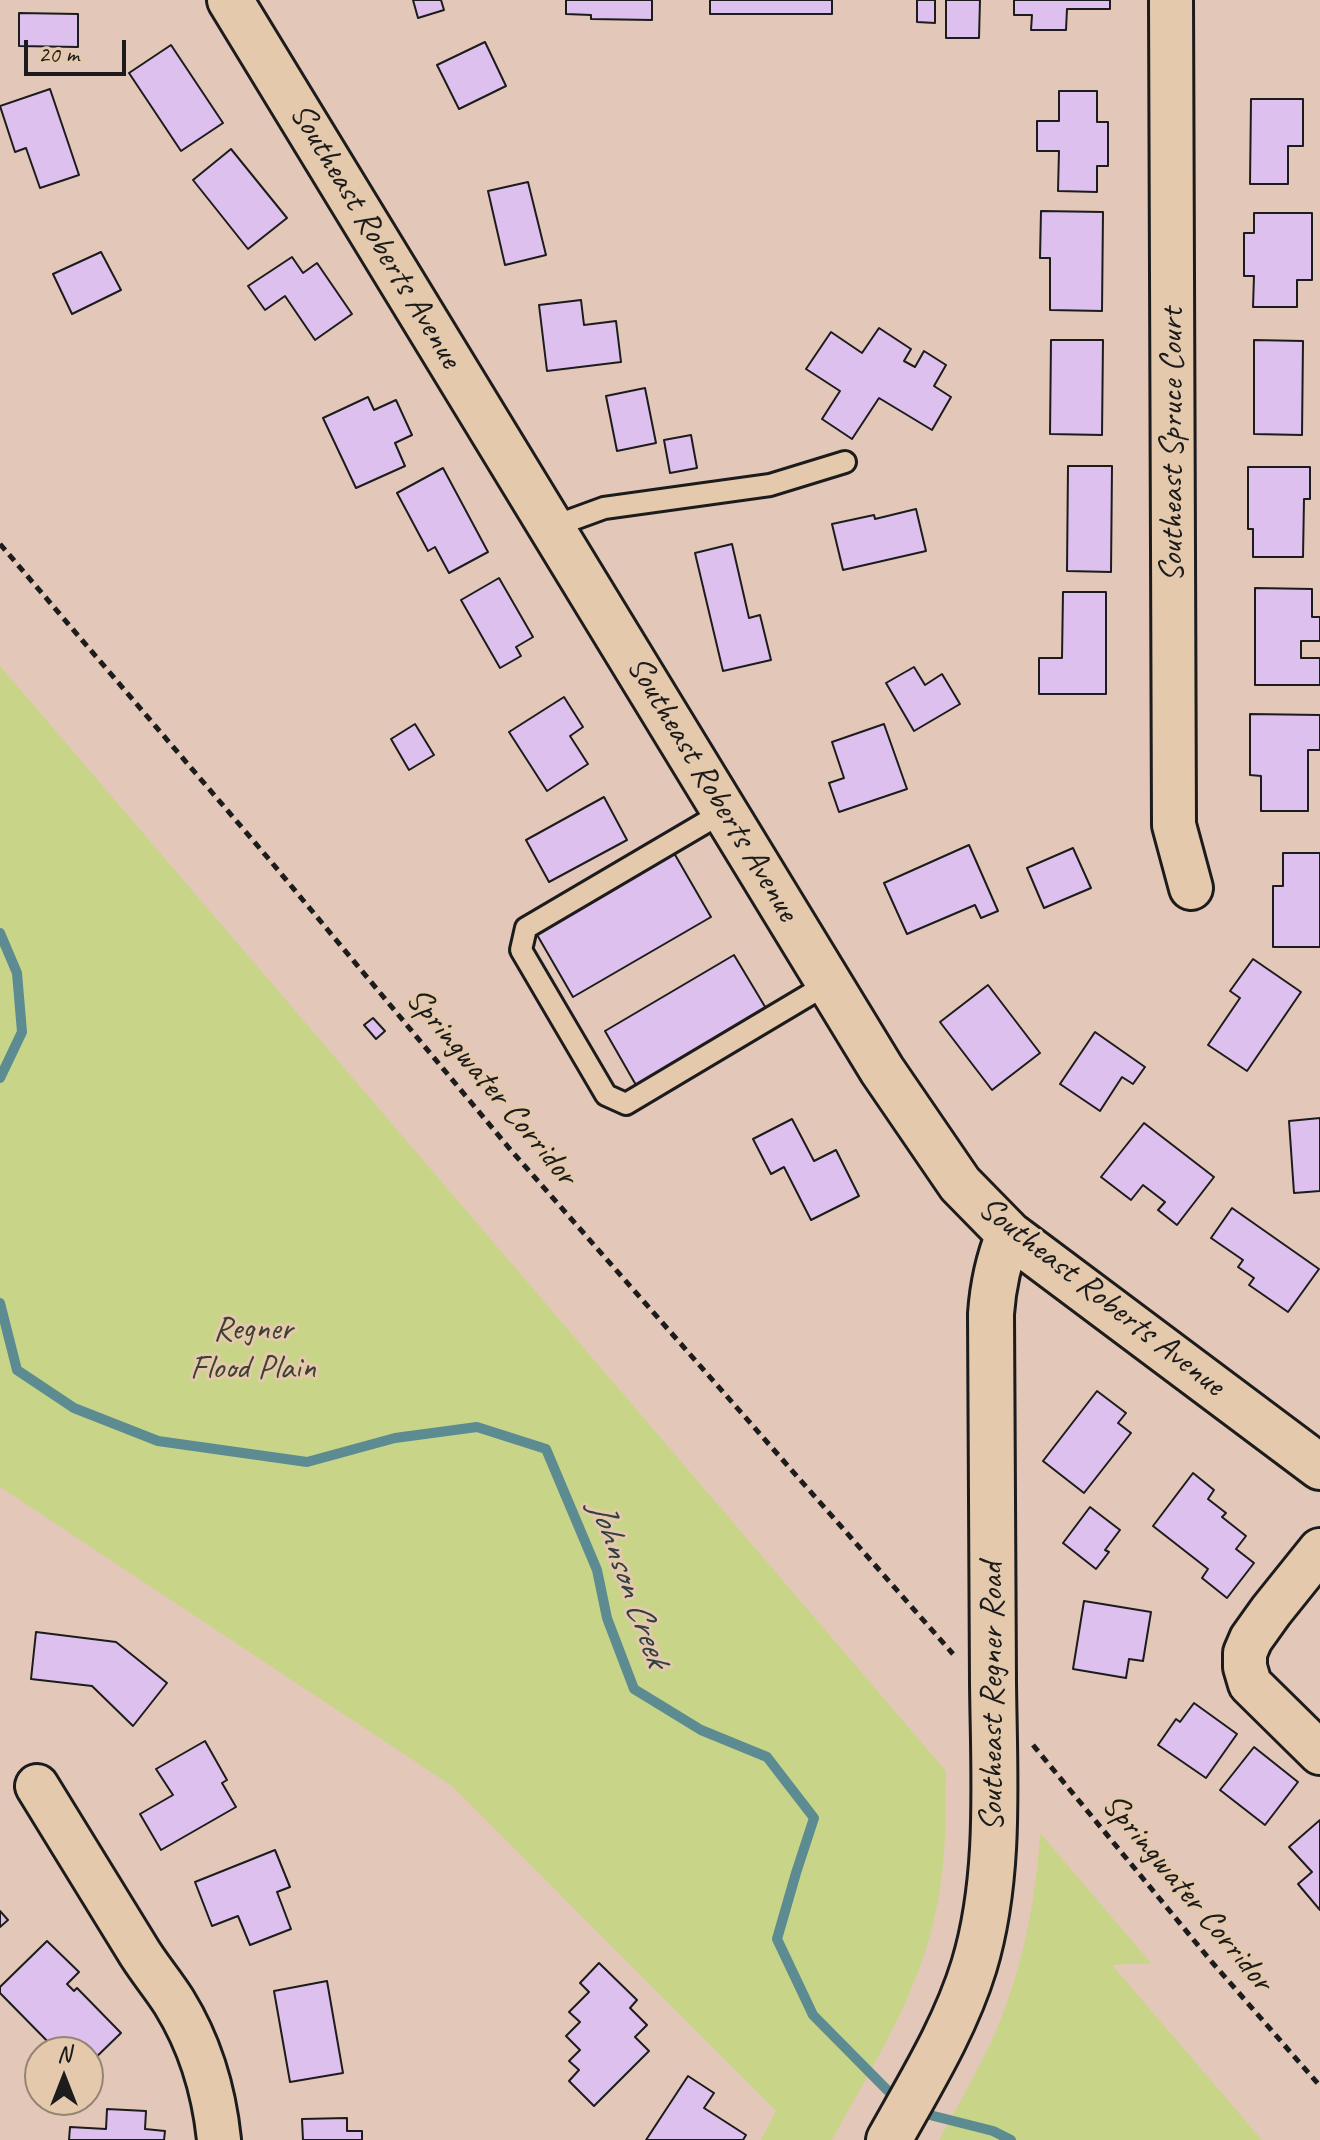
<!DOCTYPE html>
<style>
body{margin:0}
#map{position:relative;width:1320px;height:2140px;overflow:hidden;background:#e3c7b9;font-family:Caveat,sans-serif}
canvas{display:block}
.north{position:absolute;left:24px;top:2036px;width:80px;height:80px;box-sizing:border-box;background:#e4c9ac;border:2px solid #948472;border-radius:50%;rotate:0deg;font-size:22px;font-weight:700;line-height:32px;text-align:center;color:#1c1c1c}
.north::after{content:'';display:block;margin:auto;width:28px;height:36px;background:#1c1c1c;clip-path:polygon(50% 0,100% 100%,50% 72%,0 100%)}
.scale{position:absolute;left:24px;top:40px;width:102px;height:36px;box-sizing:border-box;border:4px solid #1c1c1c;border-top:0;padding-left:10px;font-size:24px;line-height:28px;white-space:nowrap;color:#1c1c1c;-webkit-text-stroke:6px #e4c9ac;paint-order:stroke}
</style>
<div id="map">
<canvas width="1320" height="2140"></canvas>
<div class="north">N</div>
<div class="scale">20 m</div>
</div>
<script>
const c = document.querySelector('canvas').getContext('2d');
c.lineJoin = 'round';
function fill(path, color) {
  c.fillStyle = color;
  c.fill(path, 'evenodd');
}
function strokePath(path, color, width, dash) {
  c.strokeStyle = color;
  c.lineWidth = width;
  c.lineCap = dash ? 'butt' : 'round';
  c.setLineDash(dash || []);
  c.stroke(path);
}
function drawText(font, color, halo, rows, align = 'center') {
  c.font = font + ' Caveat,sans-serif';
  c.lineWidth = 6;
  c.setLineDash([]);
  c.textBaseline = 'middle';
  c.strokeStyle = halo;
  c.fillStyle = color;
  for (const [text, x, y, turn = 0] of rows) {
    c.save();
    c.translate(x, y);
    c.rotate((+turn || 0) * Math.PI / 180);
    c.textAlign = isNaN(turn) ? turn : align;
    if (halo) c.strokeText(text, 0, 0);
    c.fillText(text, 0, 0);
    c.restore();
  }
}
const green = new Path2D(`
 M0 666 946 1771C946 1823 946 1873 933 1924 914 2002 870 2070 832 2140H761L776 2111 452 1786 0 1487Z
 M1040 1833 1151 1963 1112 1965 1262 2140H939C957 2108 975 2075 991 2042 1021 1976 1036 1904 1040 1833Z`);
const stream = new Path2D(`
 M0 933 17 973 22 1032 0 1078
 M0 1303 17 1370 74 1408 158 1441 307 1462 395 1438 477 1427 546 1449 597 1570 607 1618 634 1689 701 1730 767 1757 814 1818 796 1873 777 1939 813 2015 898 2101
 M918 2112 993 2131 1011 2140`);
const building = new Path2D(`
 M413 0H441L444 10 418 18Z
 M566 0H652V20L591 19V15L566 14Z
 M710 0H832V14H710Z
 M917 0H935V23L917 22Z
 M946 0H980L979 38H946Z
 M1014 0H1110V9H1067L1066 30H1031L1032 15H1014Z
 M19 13 78 14V47L19 46Z
 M485 42 506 86 459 109 437 65Z
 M171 45 223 123 181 151 129 73Z
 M50 89 79 175 40 188 26 148 15 152 0 106Z
 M1059 91H1097V122H1108V166H1097V192L1058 191 1059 151H1037V121H1059Z
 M1251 99H1303V146H1288V184H1250Z
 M231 149 287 218 248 249 193 180Z
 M528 182 546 255 505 265 488 191Z
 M1041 211 1103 212 1102 311 1050 310V258H1040Z
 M1254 213H1312V280H1297V307H1253L1254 276H1244V233H1254Z
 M101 252 121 290 72 314 53 274Z
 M292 257 303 273 317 263 352 314 315 340 285 296 265 310 248 286Z
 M581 300 584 325 616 321 621 362 547 371 539 305Z
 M879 328 911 349 904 361 915 367 924 351 946 365 934 386 951 397 932 430 879 398 852 439 822 419 840 391 806 369 831 332 862 353Z
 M1051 340H1103L1102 435 1050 434Z
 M1254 340 1303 341 1302 435 1254 434Z
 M645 388 656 443 617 451 606 396Z
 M368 397 374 410 396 400 412 435 395 443 405 466 356 488 323 418Z
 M691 435 697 468 670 473 664 440Z
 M1068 466H1112L1111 572 1067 571Z
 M1248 467H1310V499H1304L1303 557H1253V529H1248Z
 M443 468 488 552 449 573 435 547 428 551 397 493Z
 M916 509 926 551 843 570 832 524 874 515 875 519Z
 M732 544 749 618 760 615 771 660 723 671 695 553Z
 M499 578 533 637 516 647 521 656 500 668 461 600Z
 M1255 588 1312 589V617H1320V641H1301V658H1320V685H1255Z
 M1063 592H1106V694H1039V658H1062Z
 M914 667 925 685 942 674 960 704 914 731 886 683Z
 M564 697 583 727 570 736 588 764 547 791 509 732Z
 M1250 714 1320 715V750H1308V811H1261V776L1250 775Z
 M415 724 434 755 409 770 391 739Z
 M884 724 907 789 839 812 829 783 844 778 832 742Z
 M604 797 627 840 549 882 526 840Z
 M969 845 998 911 981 918 975 905 907 934 884 883Z
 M1073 848 1091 888 1044 908 1027 868Z
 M674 853 711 917 573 997 536 933Z
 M1283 853H1320V947H1273V886H1283Z
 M734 955 770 1015 640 1092 605 1031Z
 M1253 959 1301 992 1247 1071 1208 1045 1240 998 1230 991Z
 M988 985 1040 1053 992 1090 940 1022Z
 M373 1018 385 1031 376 1039 364 1025Z
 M1095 1032 1145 1067 1133 1084 1122 1077 1100 1111 1060 1084Z
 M1320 1118V1191L1294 1193 1289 1121Z
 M792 1119 814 1161 836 1150 859 1196 811 1220 784 1167 771 1174 753 1139Z
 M1144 1123 1214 1177 1177 1225 1158 1210 1165 1202 1143 1185 1131 1200 1101 1177Z
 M1232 1208 1319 1269 1288 1312 1249 1285 1254 1278 1238 1267 1243 1260 1211 1238Z
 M1097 1391 1126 1413 1118 1423 1131 1433 1084 1493 1043 1461Z
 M1193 1473 1214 1490 1208 1499 1226 1513 1222 1517 1246 1536 1236 1549 1254 1563 1227 1598 1202 1578 1208 1569 1153 1526Z
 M1090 1507 1120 1530 1105 1550 1109 1552 1096 1569 1063 1543Z
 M1084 1601 1151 1612 1143 1661 1129 1659 1126 1678 1073 1669Z
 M36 1632 116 1642 167 1683 133 1726 92 1686 31 1679Z
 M1194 1703 1237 1734 1206 1778 1158 1745 1176 1719 1180 1722Z
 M205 1741 227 1780 222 1783 236 1807 161 1850 140 1814 173 1795 156 1769Z
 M1254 1747 1298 1782 1265 1825 1220 1790Z
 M1320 1820V1910L1298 1884 1312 1872 1289 1847Z
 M275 1850 290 1887 277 1892 291 1929 250 1945 238 1916 212 1926 195 1882Z
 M0 1911 8 1920 0 1927Z
 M47 1941 79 1972 67 1984 74 1991 77 1988 121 2033 88 2065V2052H58L0 1993V1987Z
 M599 1963 637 2000 630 2008 647 2025 635 2037 649 2051 594 2106 569 2081 579 2070 569 2061 580 2050 566 2036 580 2022 569 2012 589 1992 580 1983Z
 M327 1981 343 2073 290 2082 274 1991Z
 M688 2076 714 2093 704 2108 746 2135 743 2140H646Z
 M107 2109 146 2111 145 2129 165 2131 164 2140H69L70 2127 106 2129Z
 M347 2118V2131H362V2140H303L302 2119Z`);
const path = new Path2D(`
 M0 544 268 858 509 1148 953 1654
 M1033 1745 1211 1961 1320 2086`);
const service = new Path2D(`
 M552 527 604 508 770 485 845 462
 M725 811 526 928 521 950 606 1095 626 1104 829 983`);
const minor = new Path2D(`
 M1171 0 1174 825 1191 888
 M1320 1550 1271 1611 1251 1639 1245 1653V1667L1250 1684 1320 1753
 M37 1786C70 1840 103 1893 136 1947 147 1966 162 1983 174 2002 200 2044 214 2091 219 2140`);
const tertiary = new Path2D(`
 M230 0 882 1070 960 1184 1009 1234 1320 1467
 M889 2140C920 2084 955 2028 974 1966 1001 1877 994 1776 993 1683 993 1560 992 1437 991 1314 993 1285 998 1261 1009 1234`);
const streetNames = [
 ["Southeast Roberts Avenue",375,236,59],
 ["Southeast Spruce Court",1173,445,-90],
 ["Southeast Roberts Avenue",712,789,59],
 ["Springwater Corridor",491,1087,50],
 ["Southeast Roberts Avenue",1101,1297,38],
 ["Southeast Regner Road",993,1697,-90],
 ["Springwater Corridor",1187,1893,50]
];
const parkNames = [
 ["Regner",253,1330],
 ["Flood Plain",253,1369]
];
const waterNames = [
 ["Johnson Creek",628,1584,70]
];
fill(green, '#c8d589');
strokePath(stream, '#5c8c92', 10);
fill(building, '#ddc0ed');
strokePath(building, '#1c1c1c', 2);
strokePath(service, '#1c1c1c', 26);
strokePath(minor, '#1c1c1c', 48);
strokePath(tertiary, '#1c1c1c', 50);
strokePath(path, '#1c1c1c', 5, [8, 6]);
strokePath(service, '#e4c9ac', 20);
strokePath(minor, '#e4c9ac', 42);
strokePath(tertiary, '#e4c9ac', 44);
drawText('34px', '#1c1c1c', '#e4c9ac', streetNames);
drawText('34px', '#3e4132', '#e4c9ac', parkNames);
drawText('italic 36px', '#314143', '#e4c9ac', waterNames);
</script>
